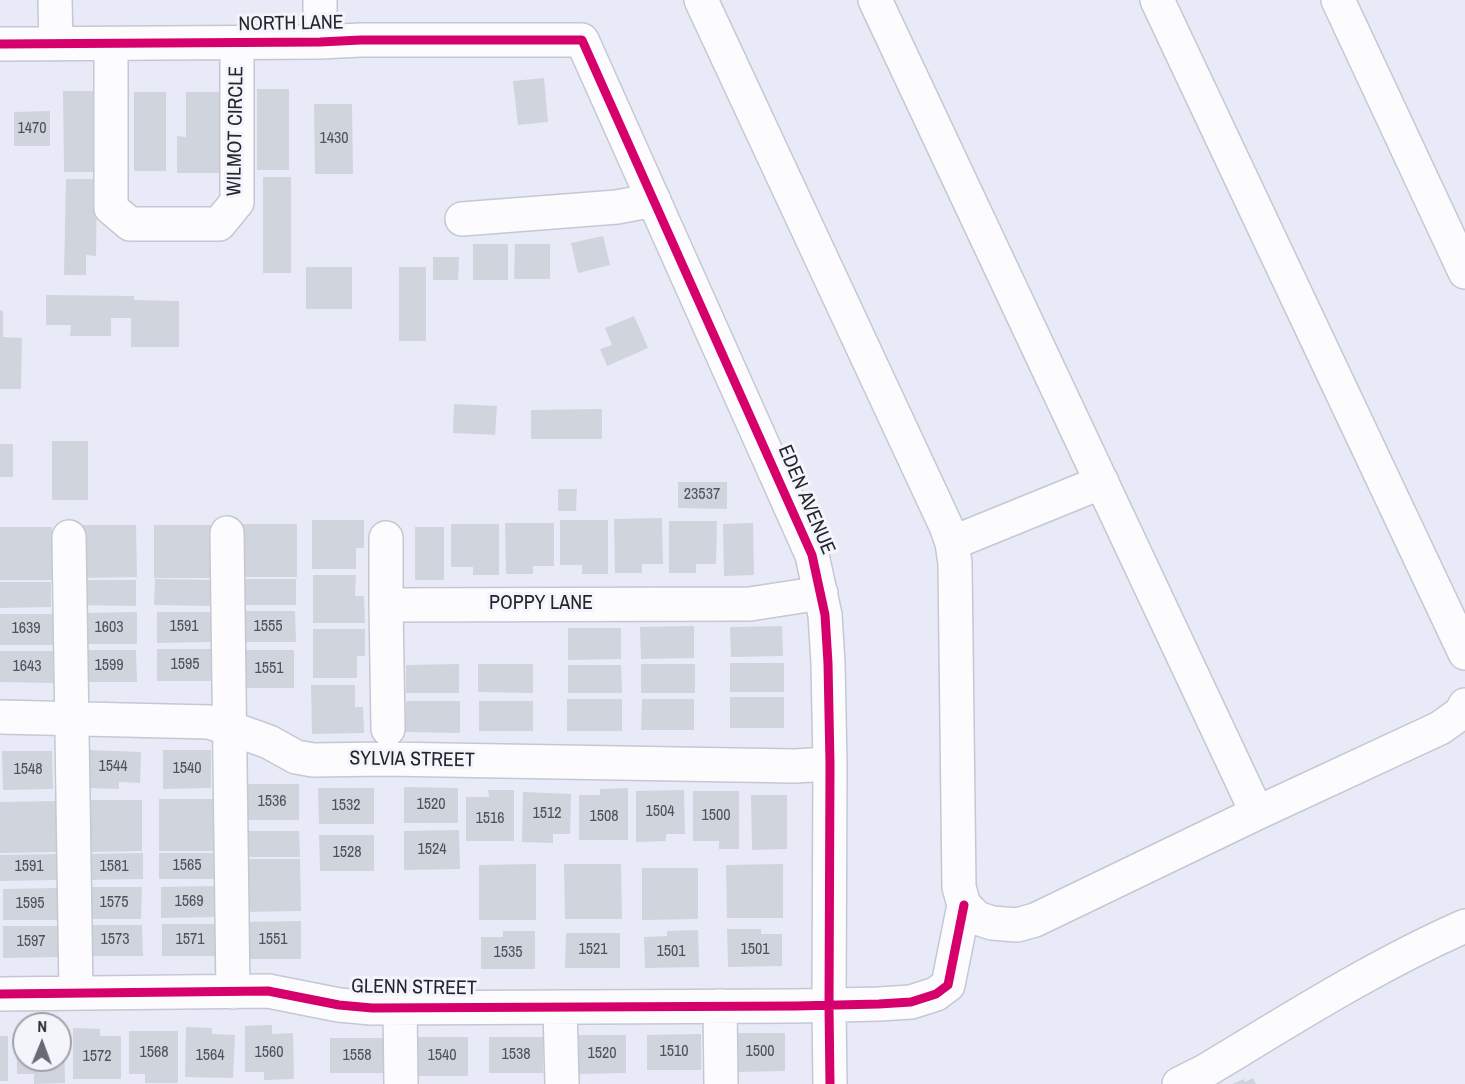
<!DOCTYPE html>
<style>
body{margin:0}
#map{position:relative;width:1465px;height:1084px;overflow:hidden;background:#e8ebf7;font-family:"Archivo Narrow",sans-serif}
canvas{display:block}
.north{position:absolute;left:12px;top:1012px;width:60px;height:60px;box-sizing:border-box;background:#f4f5fb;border:2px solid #a0a2a9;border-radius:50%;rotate:1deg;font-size:16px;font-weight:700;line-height:24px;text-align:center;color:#23252f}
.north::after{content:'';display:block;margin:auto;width:21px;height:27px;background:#686a75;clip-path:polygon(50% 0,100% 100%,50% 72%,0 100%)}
</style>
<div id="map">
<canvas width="1465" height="1084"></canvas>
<div class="north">N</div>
</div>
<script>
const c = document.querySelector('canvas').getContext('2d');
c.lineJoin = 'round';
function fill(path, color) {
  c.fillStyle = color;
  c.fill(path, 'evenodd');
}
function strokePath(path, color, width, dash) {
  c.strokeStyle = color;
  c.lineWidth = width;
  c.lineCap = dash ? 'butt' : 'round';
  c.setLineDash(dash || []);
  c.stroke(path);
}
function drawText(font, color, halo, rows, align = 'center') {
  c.font = font + ' "Archivo Narrow",sans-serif';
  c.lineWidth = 6;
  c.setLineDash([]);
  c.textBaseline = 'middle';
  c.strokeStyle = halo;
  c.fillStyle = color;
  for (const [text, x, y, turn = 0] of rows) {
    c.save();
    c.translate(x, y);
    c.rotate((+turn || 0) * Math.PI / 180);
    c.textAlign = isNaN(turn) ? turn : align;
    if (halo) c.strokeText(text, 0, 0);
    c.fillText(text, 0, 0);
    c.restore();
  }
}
const building = new Path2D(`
 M544 78 548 122 518 125 513 81Z
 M257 89H289V170H257Z
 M63 91H96L97 172H64Z
 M134 92H166V171H134Z
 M186 92H220V173H177V136L186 137Z
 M314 104H352L353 174H315Z
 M50 111V146H14V112Z
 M263 177H291V273H263Z
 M66 179H97L96 256 86 255V275H64Z
 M603 236 610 265 578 273 571 243Z
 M473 244H508V280H473Z
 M515 244H550V279H514Z
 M433 257H459L458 280H433Z
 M306 267H352V309H306Z
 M399 267H426V341H399Z
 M46 295 134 296V300L179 301V347H131V318H111V336H70L71 325H46Z
 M0 310 3 311V337L22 338 21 389H0Z
 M634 316 648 348 607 366 600 349 612 345 605 328Z
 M454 404 497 406 495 435 453 433Z
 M602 409V439H531V410Z
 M52 441H88V500H52Z
 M0 444H13V477H0Z
 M678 482H727V509L678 508Z
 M558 489H577L576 511H558Z
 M662 518 663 564H642V573H615L614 519Z
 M312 520H364V548H356V569H312Z
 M560 520H608V574H582V565H560Z
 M669 521H717L716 564H696V573H669Z
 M505 523H554V566H533V574H506Z
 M753 523 754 575 724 576 723 524Z
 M239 524H297V577H239Z
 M451 524H499V575H473V567H451Z
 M78 525H136L137 577 78 578Z
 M154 525H212V578H154Z
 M0 527H52V580H0Z
 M415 527H444V580H415Z
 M313 575H356L355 596H364L365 623H313Z
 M155 579 211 580V606L154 605Z
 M240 579H296V605H239Z
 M79 580H136V606L79 605Z
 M0 582H51V607L0 608Z
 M240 611H295L296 642H240Z
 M137 612V644H82L81 613Z
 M157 612H211L212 642 157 643Z
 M0 614H53V645H0Z
 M694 626V658L641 659 640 627Z
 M782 626 783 656 731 657 730 627Z
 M568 628H621V659L568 660Z
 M313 629H365V656H357V678H313Z
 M157 649H213V681H157Z
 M82 650H136L137 682H82Z
 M244 650H294V688H244Z
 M0 651H54V683L0 682Z
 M730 663H784V692H730Z
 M459 664V693H406V665Z
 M478 664H533V693L478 692Z
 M641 664H695V693H641Z
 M568 665H621L622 693H568Z
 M311 685H355V707H363L364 733 312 734Z
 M730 697H784V728H730Z
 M567 699H622V731H567Z
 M642 699H694V730H641Z
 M406 701H460V733L405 732Z
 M479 701H533V731H479Z
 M87 750 141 752 140 783 119 782V789L86 788Z
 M163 750H211V788L163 789Z
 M2 751H52L53 789 3 790Z
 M245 784H299V820H245Z
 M404 787 458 788V823H404Z
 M318 788H374V824H319Z
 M628 788V840H579V795H600V789Z
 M488 790H514V841H466V797H489Z
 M684 790 685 834H666V841L636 842V791Z
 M693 791H739V849H719V841H693Z
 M523 792 571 794 570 834H553V843L522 842Z
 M751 795H787V849L752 850Z
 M159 799H216V851H159Z
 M86 800H142V851L86 852Z
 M57 801 58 852 0 853V802Z
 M459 830 460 869 404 870V831Z
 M243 831H299L300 857H243Z
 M319 835H374V871H320Z
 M143 853V879L86 880V854Z
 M159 853H215V879H159Z
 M57 854 58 880 0 881V855Z
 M243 859H300L301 911 243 912Z
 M536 864V920H479V865Z
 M564 864H621L622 919H565Z
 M783 864V918H727L726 865Z
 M642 868H698V919L642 920Z
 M216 886 217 917 161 918V887Z
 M86 887H142L141 919H86Z
 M58 888V920H3V889Z
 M301 921V959H246V922Z
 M162 924H217L218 956H162Z
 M87 925H142L143 956H87Z
 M3 926H58L59 957 3 958Z
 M727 929H761V934H782V966L728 967Z
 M698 930 699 967 645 968 644 937 667 936V931Z
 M503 931H535V969H481V937H503Z
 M566 933H620V968H565Z
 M272 1025V1034L293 1033 294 1079 264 1080V1072H245V1026Z
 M186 1027 212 1028V1034L235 1035 233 1078 185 1077Z
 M16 1028H24V1060H60V1036H64L65 1083 34 1084V1074H17Z
 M73 1028 100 1029V1036H121V1079H73Z
 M129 1031H178V1083H145V1074H129Z
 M735 1033H785V1071L735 1072Z
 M701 1034V1070H647V1035Z
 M577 1035H626V1073L577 1074Z
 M0 1036H8V1081H0Z
 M417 1037H468V1076H417Z
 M489 1037H543V1073H489Z
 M330 1038H384V1073H330Z
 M1253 1078 1256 1084H1232L1244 1079 1245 1082Z`);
const minor = new Path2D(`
 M55 0 56 44
 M701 0 946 526 952 543 955 563 959 887 964 905 977 918 992 923 1017 925 1035 920 1257 813 1440 728 1461 713 1465 705
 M875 0 1257 813
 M1157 0 1465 653
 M1338 0 1465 272
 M320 42V0
 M0 44 320 42 361 40H582L812 555 825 615 828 663 830 764 829 1006 830 1084
 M111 44V208L130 224H219L237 202V43
 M462 219 617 207 654 200
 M227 533 233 992
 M69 537 76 993
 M952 543 1102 482
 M386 605V538
 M0 717 209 722 244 733 269 742 296 757 313 760 386 759 794 766 830 764
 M388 729 386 605 750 604 821 593
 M0 994 268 991 339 1005 372 1008 796 1006 879 1004 911 1002 936 994 948 985 964 905
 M720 1006 721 1084
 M400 1007 401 1084
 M560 1007 562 1084
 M1179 1084 1205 1071C1290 1020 1374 966 1465 926`);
const cycleway = new Path2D(`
 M0 44 320 42 361 40H582L812 555 825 615 828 663 830 764 829 1006 830 1084
 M0 994 268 991 339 1005 372 1008 796 1006 879 1004 911 1002 936 994 948 985 964 905`);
const numberNames = [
 ["1470",32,129],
 ["1430",334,139],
 ["23537",702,495],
 ["1591",184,627],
 ["1555",268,627],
 ["1603",109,628],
 ["1639",26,629],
 ["1595",185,665],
 ["1599",109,666],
 ["1643",27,667],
 ["1551",269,669],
 ["1544",113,767],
 ["1540",187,769],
 ["1548",28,770],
 ["1536",272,802],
 ["1520",431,805],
 ["1532",346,806],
 ["1504",660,812],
 ["1512",547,814],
 ["1500",716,816],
 ["1508",604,817],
 ["1516",490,819],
 ["1524",432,850],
 ["1528",347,853],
 ["1565",187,866],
 ["1591",29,867],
 ["1581",114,867],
 ["1569",189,902],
 ["1575",114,903],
 ["1595",30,904],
 ["1573",115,940],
 ["1571",190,940],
 ["1551",273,940],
 ["1597",31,942],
 ["1521",593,950],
 ["1501",755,950],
 ["1501",671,952],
 ["1535",508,953],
 ["1510",674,1052],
 ["1500",760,1052],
 ["1568",154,1053],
 ["1560",269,1053],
 ["1520",602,1054],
 ["1538",516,1055],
 ["1564",210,1056],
 ["1558",357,1056],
 ["1540",442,1056],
 ["1572",97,1057]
];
const streetNames = [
 ["NORTH LANE",291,24,-1],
 ["WILMOT CIRCLE",236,131,-89],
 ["EDEN AVENUE",806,500,67],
 ["POPPY LANE",541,604],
 ["SYLVIA STREET",412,760,1],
 ["GLENN STREET",414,988,1]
];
fill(building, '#cfd4dd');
strokePath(minor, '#c5c7d2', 36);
strokePath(minor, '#fcfcfe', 33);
strokePath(cycleway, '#d6006c', 9);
drawText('16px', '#4f525c', null, numberNames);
drawText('20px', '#23252f', '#f4f5fb', streetNames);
</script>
